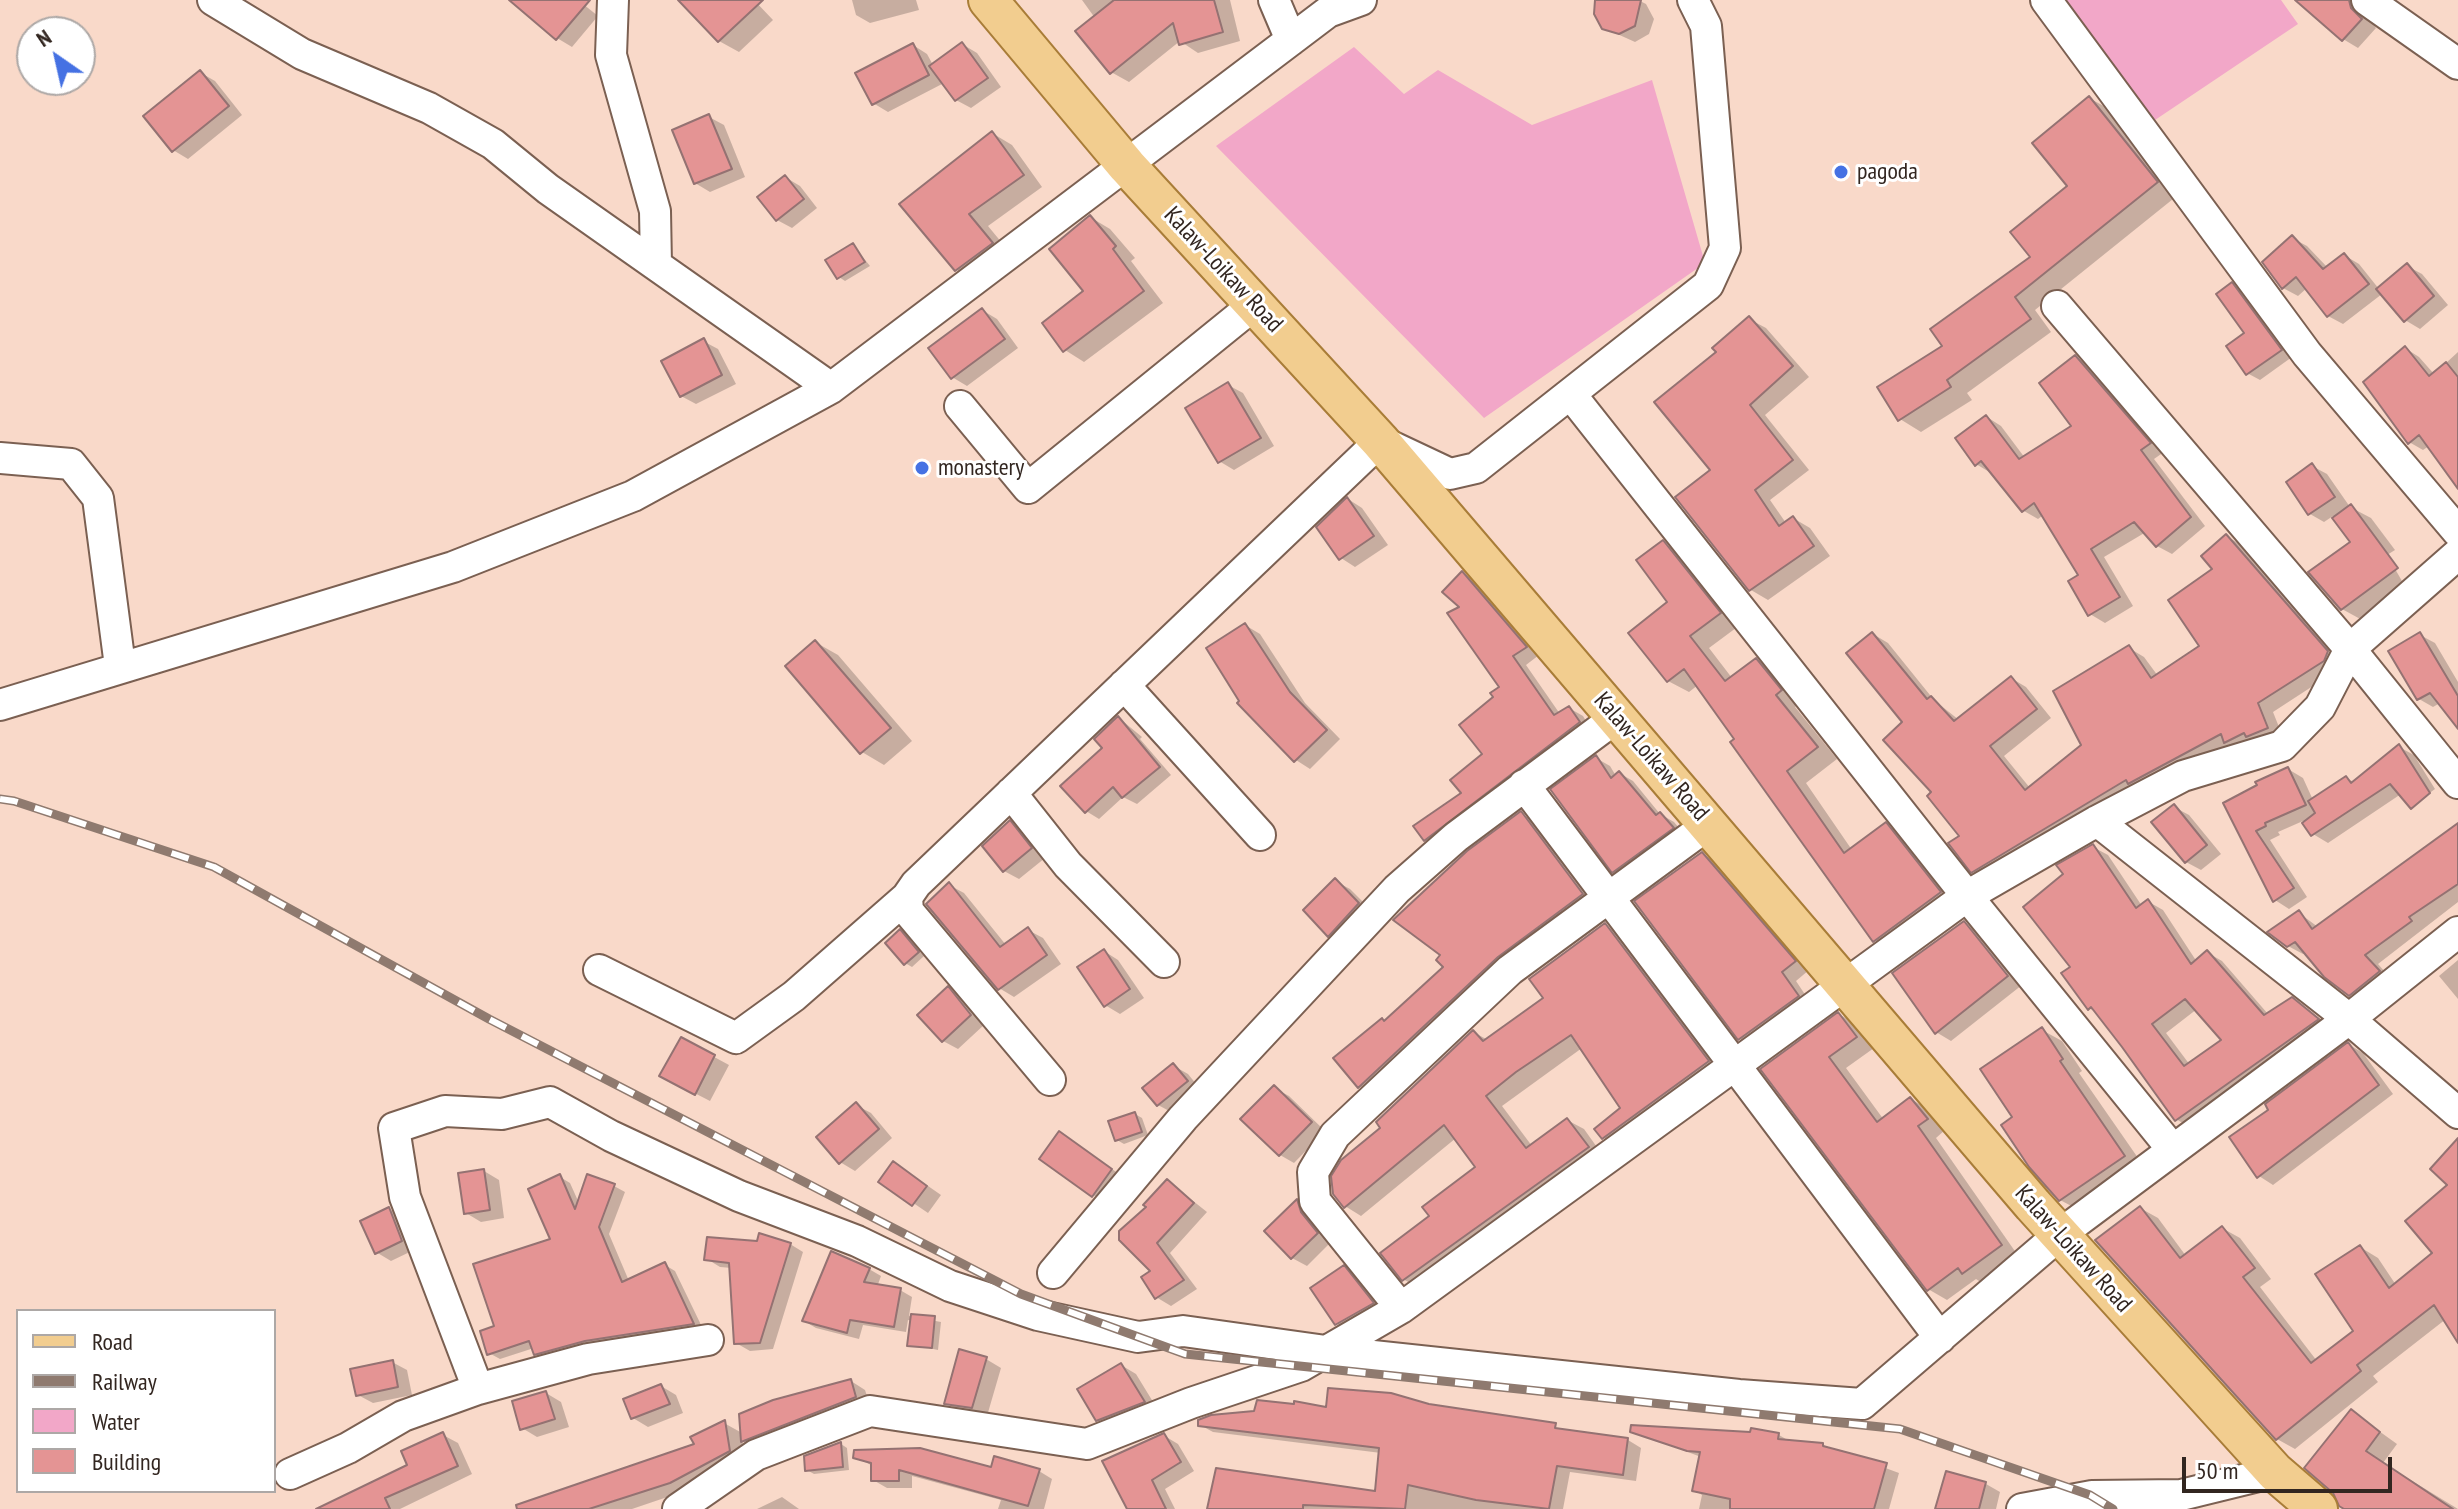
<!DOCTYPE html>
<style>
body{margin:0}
#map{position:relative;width:2458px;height:1509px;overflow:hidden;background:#f9d9c9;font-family:"PT Sans Narrow",sans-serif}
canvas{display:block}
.legend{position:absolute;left:16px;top:1309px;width:260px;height:184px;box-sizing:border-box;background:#fff;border:2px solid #ada8a6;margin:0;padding:10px 14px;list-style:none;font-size:24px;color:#322620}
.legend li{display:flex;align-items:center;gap:16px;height:40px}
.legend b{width:40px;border:2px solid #ada8a6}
.north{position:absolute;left:16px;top:16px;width:80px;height:80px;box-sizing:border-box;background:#fff;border:2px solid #ada8a6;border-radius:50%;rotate:326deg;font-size:22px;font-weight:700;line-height:32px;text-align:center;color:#322620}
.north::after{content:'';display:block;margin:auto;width:28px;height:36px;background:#4571e3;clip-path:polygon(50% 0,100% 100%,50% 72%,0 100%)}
.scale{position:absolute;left:2182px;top:1457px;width:210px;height:36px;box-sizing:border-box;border:4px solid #322620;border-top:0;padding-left:10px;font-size:24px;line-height:28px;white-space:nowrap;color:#322620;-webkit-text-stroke:6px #fff;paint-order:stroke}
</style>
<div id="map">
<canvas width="2458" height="1509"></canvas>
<ul class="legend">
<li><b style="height:10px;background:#f2cd8f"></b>Road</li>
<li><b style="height:10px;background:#8f7a6f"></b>Railway</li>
<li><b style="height:22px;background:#f2a7c8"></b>Water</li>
<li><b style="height:22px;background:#e49494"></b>Building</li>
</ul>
<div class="north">N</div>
<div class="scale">50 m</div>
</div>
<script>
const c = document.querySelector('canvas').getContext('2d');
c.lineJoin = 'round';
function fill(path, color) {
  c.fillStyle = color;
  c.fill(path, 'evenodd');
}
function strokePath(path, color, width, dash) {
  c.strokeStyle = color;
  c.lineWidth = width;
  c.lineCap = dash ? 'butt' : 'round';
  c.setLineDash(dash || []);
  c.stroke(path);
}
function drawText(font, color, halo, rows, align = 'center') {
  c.font = font + ' "PT Sans Narrow",sans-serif';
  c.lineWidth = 6;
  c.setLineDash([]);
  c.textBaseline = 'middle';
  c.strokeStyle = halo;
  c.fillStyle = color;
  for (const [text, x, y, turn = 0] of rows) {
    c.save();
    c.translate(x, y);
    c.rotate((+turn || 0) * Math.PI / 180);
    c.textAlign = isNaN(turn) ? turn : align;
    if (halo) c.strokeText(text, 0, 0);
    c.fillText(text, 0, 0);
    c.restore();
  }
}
const water = new Path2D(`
 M2066 0H2281L2298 24 2155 120Z
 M1354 47 1404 94 1438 70 1532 125 1652 80 1705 263 1484 418 1216 146Z`);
const shadow = new Path2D(`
 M526 0H578L598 16 572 47 557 38Z
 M681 0H754L773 20 739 52 719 41Z
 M852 0H916L919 10 870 23 856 15Z
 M1082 0H1230L1240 41 1198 53 1180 41 1129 82 1111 72 1095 18Z
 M1600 0H1638L1646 4 1654 19 1649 34 1635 42 1604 28Z
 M2316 0H2356L2376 28 2358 48 2343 39Z
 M962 44 977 53 1001 87 971 108 956 100 944 83 888 112 873 103 913 45 927 54 933 65Z
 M201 73 215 81 242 115 188 159 173 150Z
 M2089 98 2111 110 2178 195 2035 310 2051 332 1967 393 1972 400 1921 432 1900 419 2033 257 2070 186Z
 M709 117 724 125 745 177 710 192 695 183Z
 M992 133 1012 145 1042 187 988 226 1012 255 976 281 957 270 902 204Z
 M785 177 800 186 817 208 792 228 777 220Z
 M1090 217 1110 229 1135 258 1131 261 1163 303 1084 362 1065 350 1086 292Z
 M2292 238 2307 246 2328 268 2344 255 2359 264 2379 289 2407 266 2422 274 2448 305 2420 329 2405 320 2382 294 2343 324 2328 316 2307 288 2298 296 2283 288Z
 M853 245 870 266 845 281 839 277Z
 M2232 284 2244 291 2292 357 2260 380 2247 373V333Z
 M982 310 997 319 1018 348 967 386 952 377Z
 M1749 319 1766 328 1809 377 1765 415 1809 470 1770 500 1786 523 1793 518 1810 528 1830 556 1768 600 1751 590 1718 353Z
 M703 341 718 349 736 384 696 404 681 396Z
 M2405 348 2419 357 2434 374 2458 352V486L2429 446 2423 450 2409 442Z
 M2075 357 2090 366 2164 452 2154 459 2205 526 2172 554 2157 546 2146 532 2104 557 2133 606 2105 623 2090 614 2080 576 2042 516 2038 519 2024 511 1991 473 1976 464 1987 417 2001 426 2025 458 2074 426Z
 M1228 385 1243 393 1274 446 1234 470 1219 461Z
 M2312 466 2327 474 2350 507 2371 518 2395 550 2387 555 2406 588 2362 620 2342 609 2353 542 2333 516 2324 522 2310 514Z
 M1348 499 1362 508 1388 545 1355 567 1341 558Z
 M2226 536 2242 545 2343 662 2339 669 2273 712 2283 737 2242 751 2232 745 1989 880 1973 871 1962 836 1934 793 1873 634 1888 643 1934 700 1959 720 2011 678 2026 687 2051 718 2004 756 2030 788 2083 746 2129 648 2144 657 2158 676 2202 646 2215 569Z
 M1663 543 1683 554 1740 625 1709 648 1732 678 1756 660 1776 672 1800 702 1795 707 1837 759 1806 783 1852 850 1886 825 1906 836 1960 905 1895 952 1875 940 1698 685 1689 692 1668 681 1670 603Z
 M1462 573 1476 581 1539 655 1526 665 1560 714 1569 708 1583 716 1592 731 1439 848 1425 840 1464 794 1485 754 1496 697 1502 687 1462 608Z
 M1245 625 1260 634 1305 703 1340 739 1310 769 1296 760Z
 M2420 635 2435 643 2458 682V726L2440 703 2433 707 2419 699Z
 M815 642 838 655 912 741 884 765 862 752Z
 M1119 718 1142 737 1140 739 1171 775 1137 804 1123 797 1099 819 1086 811 1104 748Z
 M2399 747 2414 755 2435 789 2416 803 2401 794 2328 843 2313 834 2303 821 2278 832 2280 835 2270 840 2307 897 2289 909 2275 900 2225 804 2288 769 2303 778 2313 800 2347 778 2355 783Z
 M1596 758 1610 766 1616 776 1619 773 1633 781 1660 814 1674 822 1686 836 1628 879 1614 871Z
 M2174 807 2189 815 2221 854 2201 870 2186 862Z
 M1521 813 1535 822 1596 903 1374 1095 1360 1087 1336 1058 1386 1023 1446 968Z
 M1010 823 1025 831 1045 858 1019 879 1004 871Z
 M2458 826V902L2378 964 2393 981 2365 1003 2350 994 2306 952 2303 954 2288 946 2299 913 2318 927Z
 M2093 847 2108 855 2142 906 2149 902 2163 910 2197 962 2208 953 2222 961 2268 1014 2292 999 2332 1028 2191 1128 2176 1119 2097 1013 2089 1008 2073 967 2066 874ZM2197 1009 2224 1040 2190 1065 2166 1033Z
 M1702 854 1717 862 1809 970 1796 981 1812 1005 1755 1047 1740 1039Z
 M1335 881 1350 889 1373 912 1344 943 1329 935Z
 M949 885 964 893 1006 945 1028 930 1043 938 1061 964 1014 997 999 988Z
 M1964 923 1979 932 2022 985 1951 1041 1936 1032Z
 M1605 925 1622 935 1724 1071 1620 1147 1604 1138 1623 1109 1582 1048 1502 1106 1532 1146 1567 1120 1584 1129 1604 1157 1420 1289 1403 1279 1432 1217 1478 1167 1456 1138 1361 1216 1345 1206 1383 1128 1473 1032 1488 1040 1546 999Z
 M900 932 924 956 912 967 905 963Z
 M1104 951 1118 960 1144 998 1120 1014 1105 1005Z
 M2458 960V999L2439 976Z
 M948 989 963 997 985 1024 958 1049 943 1041Z
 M1839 1014 1857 1025 1874 1048 1846 1068 1884 1120 1911 1099 1929 1110 1945 1130 1936 1138 2019 1257 1982 1283 1976 1279 1947 1300 1928 1289 1763 1069Z
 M2042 1030 2062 1041 2082 1071 2079 1073 2145 1168 2081 1211 2060 1200 2015 1117Z
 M681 1039 729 1065 710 1101 677 1084Z
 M2348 1044 2363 1053 2393 1094 2273 1185 2259 1176 2271 1110Z
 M1174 1066 1188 1074 1201 1090 1173 1113 1158 1105Z
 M1274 1088 1289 1096 1325 1131 1294 1163 1280 1155Z
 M856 1105 871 1113 892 1138 855 1171 840 1162Z
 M1135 1114 1142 1118 1148 1135 1124 1144 1117 1140Z
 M1074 1142 1126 1179 1108 1203 1093 1195Z
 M2458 1142V1339L2446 1319 2373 1376 2378 1382 2295 1449 2277 1439 2140 1208 2158 1218 2186 1256 2222 1228 2240 1238 2271 1279 2260 1287 2317 1361 2355 1332 2360 1247 2378 1258 2396 1285 2435 1253Z
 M484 1171 499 1180 504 1218 481 1222 466 1213Z
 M908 1172 941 1195 928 1213 881 1181Z
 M560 1177 570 1183 579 1203 614 1186 625 1192 609 1234 629 1281 665 1265 675 1271 703 1329 546 1360 536 1354 534 1348 500 1359 489 1353 497 1327 553 1240Z
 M1168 1181 1207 1212 1170 1253 1197 1289 1171 1306 1156 1297 1149 1207Z
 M1297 1202 1311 1210 1331 1242 1307 1266 1292 1258Z
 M389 1209 404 1217 416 1249 391 1261 376 1252Z
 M790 1244 803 1252 773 1349 750 1351 736 1343 732 1268 720 1267 707 1259Z
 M1344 1268 1359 1276 1387 1312 1351 1332 1337 1324Z
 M869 1269 881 1276 877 1287 900 1290 912 1297 909 1316 941 1322 938 1350 909 1344 912 1321 908 1320 906 1332 863 1325 859 1339 816 1328 804 1321Z
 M986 1359 1001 1368 987 1416 960 1411 946 1403Z
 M392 1362 407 1370 412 1395 373 1403 358 1395Z
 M1121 1365 1136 1374 1158 1410 1112 1428 1097 1420Z
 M851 1381 865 1390 870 1405 757 1450 742 1441 746 1455 685 1491 632 1509H537L697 1445 724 1423 742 1433Z
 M661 1386 676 1395 683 1413 648 1427 633 1418Z
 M546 1393 561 1402 569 1427 537 1437 522 1428Z
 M1429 1406 1628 1440 1641 1448 1636 1481 1570 1472 1563 1509H1209L1377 1493 1381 1453 1213 1432 1200 1425 1328 1410Z
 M2351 1411 2397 1444 2383 1463 2458 1509H2347Z
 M1632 1431 1779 1435 1791 1442 1823 1445 1899 1473 1889 1509H1699L1702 1495 1694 1490 1701 1457Z
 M443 1435 458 1443 472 1474 400 1509H349L410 1466Z
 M1163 1435 1178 1444 1194 1471 1165 1489 1175 1509H1134Z
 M841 1444 847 1448 849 1470 814 1474 807 1470Z
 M855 1457 1039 1471 1052 1479 1044 1509H998L1001 1500 912 1476V1488H887L873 1480V1466Z
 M1947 1474 1986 1484 2000 1492 1996 1509H1938Z
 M782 1497 799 1509H757Z`);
const building = new Path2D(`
 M509 0H590L556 40Z
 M678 0H763L718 42Z
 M1114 0H1214L1223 32 1179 45 1173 23 1110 74 1075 31Z
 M1595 0H1641L1635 26 1619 34 1602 29 1594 14Z
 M2295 0H2349L2351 8 2362 19 2342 41Z
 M962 42 988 78 955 101 929 66Z
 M913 43 929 75 872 105 855 73Z
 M200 70 229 106 172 152 143 116Z
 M2089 96 2158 182 2015 297 2031 319 1947 380 1951 387 1898 421 1877 387 1942 346 1930 329 2030 257 2010 232 2067 186 2032 143Z
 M709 114 732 169 694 184 672 130Z
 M992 131 1024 175 969 214 993 243 955 271 899 204Z
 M785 175 804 199 776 221 757 197Z
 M1090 215 1116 246 1113 249 1144 291 1063 352 1042 323 1083 291 1049 249Z
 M2292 235 2323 269 2344 253 2369 284 2327 317 2296 277 2282 289 2262 262Z
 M853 243 865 262 837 279 825 260Z
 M2407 263 2434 296 2404 322 2376 289Z
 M2232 282 2282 350 2246 375 2226 346 2244 333 2216 294Z
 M982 308 1005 339 951 379 928 348Z
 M1749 316 1793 366 1750 405 1793 460 1755 490 1779 526 1793 516 1814 546 1749 591 1675 497 1710 470 1654 402 1716 352 1712 348Z
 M704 338 722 375 680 397 661 361Z
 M2405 346 2429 376 2446 362 2458 377V489L2419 435 2408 444 2363 382Z
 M2075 355 2151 443 2141 450 2191 517 2156 547 2134 522 2091 549 2120 597 2088 616 2068 581 2078 575 2034 503 2022 512 1981 461 1975 466 1955 438 1986 415 2019 459 2071 426 2039 383Z
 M1228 382 1261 438 1218 463 1185 408Z
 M2312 463 2335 497 2308 515 2286 482Z
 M1347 497 1374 536 1339 560 1316 527Z
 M2351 504 2398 568 2341 610 2308 572 2350 542 2332 518Z
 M2226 534 2328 651 2324 661 2258 703 2268 728 2246 737 2244 733 2224 743 2221 734 2128 784 2126 780 1971 873 1948 843 1959 836 1927 796 1931 792 1883 740 1902 722 1846 653 1872 632 1927 699 1931 696 1954 721 2011 676 2037 709 1990 746 2025 790 2081 745 2053 691 2129 645 2151 678 2199 646 2168 600 2212 569 2201 556Z
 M1663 540 1721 613 1690 636 1725 681 1756 658 1782 690 1776 695 1818 747 1787 771 1844 853 1886 822 1941 892 1873 942 1730 742 1734 739 1684 669 1667 682 1628 633 1667 602 1636 560Z
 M1462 571 1527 647 1513 656 1554 715 1569 706 1580 722 1424 841 1413 826 1461 793 1450 780 1482 754 1459 725 1493 697 1490 693 1499 687 1447 613 1459 607 1442 592Z
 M1245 623 1290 692 1327 730 1294 762 1237 703 1239 701 1206 648Z
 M2420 632 2458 696V729L2430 693 2417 700 2388 651Z
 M815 640 891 728 860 754 785 666Z
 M1118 716 1160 767 1122 798 1113 787 1085 813 1060 786 1102 748 1094 739Z
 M2399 744 2430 793 2411 809 2390 784 2311 836 2302 823 2315 813 2308 801 2346 776 2351 783Z
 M1596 755 1611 778 1619 771 1656 815 1660 812 1674 828 1612 873 1550 789Z
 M2288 767 2306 805 2265 823 2266 826 2256 831 2294 888 2273 902 2223 803 2257 785 2255 782Z
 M2174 804 2207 845 2185 863 2151 822Z
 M1521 811 1583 894 1498 957 1358 1088 1333 1058 1382 1018 1384 1021 1443 967 1436 960 1440 955 1393 920 1467 851Z
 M1010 820 1032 848 1003 872 982 846Z
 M2458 823V884L2409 917 2412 921 2365 955 2380 971 2349 996 2324 977 2295 942 2287 947 2267 932 2299 910 2312 929Z
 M2093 844 2136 908 2148 899 2191 964 2207 950 2264 1015 2292 997 2319 1019 2175 1121 2122 1047 2091 1007 2088 1010 2061 973 2070 967 2023 907 2063 874 2056 865ZM2185 999 2221 1040 2184 1066 2152 1024Z
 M1702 852 1796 961 1782 972 1799 996 1738 1040 1634 901Z
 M1335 878 1359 903 1328 937 1303 910Z
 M949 882 1000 947 1028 927 1047 955 998 990 926 904Z
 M1964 921 2008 976 1935 1034 1892 973Z
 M1605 923 1709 1061 1602 1139 1594 1129 1620 1108 1571 1035 1516 1072 1486 1096 1526 1148 1567 1118 1589 1147 1402 1281 1380 1253 1429 1216 1422 1207 1475 1167 1444 1125 1344 1208 1333 1194 1331 1176 1341 1160 1380 1128 1376 1122 1473 1030 1483 1041 1543 998 1529 979Z
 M900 929 919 952 904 965 885 943Z
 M1104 949 1130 989 1104 1007 1077 967Z
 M948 986 971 1015 942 1042 917 1015Z
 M1838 1012 1857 1037 1829 1057 1877 1122 1910 1097 1928 1119 1918 1126 2002 1245 1962 1274 1958 1268 1927 1291 1760 1069Z
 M2042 1027 2063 1059 2060 1061 2125 1156 2059 1201 2029 1167 2001 1125 2012 1117 1980 1069Z
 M681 1037 715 1055 695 1095 659 1076Z
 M2348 1042 2379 1085 2257 1178 2229 1137 2268 1110 2265 1104Z
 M1173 1063 1188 1081 1157 1106 1142 1088Z
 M1274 1085 1312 1122 1279 1156 1240 1119Z
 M856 1102 879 1129 839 1164 816 1137Z
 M1135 1112 1142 1132 1115 1141 1108 1121Z
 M1059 1131 1112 1169 1092 1197 1039 1159Z
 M2458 1138V1343L2434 1305 2357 1365 2361 1371 2276 1440 2095 1240 2140 1206 2180 1258 2222 1226 2255 1268 2243 1277 2311 1363 2353 1331 2315 1274 2360 1245 2389 1288 2432 1253 2405 1221 2447 1185 2430 1169Z
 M893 1161 927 1186 912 1206 878 1182Z
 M484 1169 490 1210 464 1214 458 1173Z
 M560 1174 575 1209 587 1174 615 1184 599 1227 622 1282 665 1262 694 1324 585 1341 534 1355 529 1341 487 1355 480 1331 494 1326 473 1264 550 1239 528 1189Z
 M1167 1179 1194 1203 1157 1243 1184 1280 1155 1299 1141 1277 1150 1271 1119 1240V1231L1146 1207 1143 1205Z
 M1297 1199 1301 1212 1318 1233 1291 1259 1264 1231Z
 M389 1207 402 1241 375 1254 360 1221Z
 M759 1233 791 1243 760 1343 734 1344 729 1263 704 1260 707 1237 757 1241Z
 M831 1251 870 1268 864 1282 901 1288 894 1327 850 1320 847 1333 802 1321Z
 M1344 1265 1374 1303 1335 1325 1310 1288Z
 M911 1314 935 1316 932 1348 907 1346Z
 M959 1349 987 1357 972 1408 944 1404Z
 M393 1360 398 1387 356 1396 350 1369Z
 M1121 1363 1145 1402 1096 1421 1077 1389Z
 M851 1379 856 1397 741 1442 739 1414 773 1400Z
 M661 1384 670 1404 631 1419 623 1399Z
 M1328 1388 1391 1393 1429 1404 1556 1423 1555 1428 1628 1438 1623 1475 1557 1466 1549 1509 1476 1500 1408 1485 1405 1509 1303 1505V1509H1207L1216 1468 1375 1491 1379 1448 1198 1426V1420L1211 1415 1254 1411 1257 1400 1294 1404V1401L1326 1407Z
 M546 1391 555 1419 520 1430 512 1401Z
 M2351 1409 2380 1432 2366 1451 2453 1509H2344L2339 1506 2333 1493 2304 1468Z
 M725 1420 730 1451 670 1483 589 1509H517L516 1505 694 1444 690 1437Z
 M1631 1425 1750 1432 1751 1428 1779 1433 1778 1439 1823 1443V1446L1887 1463 1874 1509H1730V1499L1692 1491 1700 1452 1687 1451 1630 1432Z
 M443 1432 458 1466 385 1498 390 1509H316L407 1465 401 1451Z
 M1164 1433 1181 1462 1152 1480 1166 1509H1127L1102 1461Z
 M841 1442 843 1467 805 1471 804 1456Z
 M920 1448 991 1467 994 1456 1040 1469 1028 1506 899 1470V1481H871V1463L853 1458 854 1450Z
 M1946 1471 1986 1482 1979 1509H1935Z`);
const minor = new Path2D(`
 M213 0 302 54 429 108 493 144 548 189 656 265
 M613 0 611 55 655 211 656 265 831 388
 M1274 0 1291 40
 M2046 0 2307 354 2458 532
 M2367 0 2458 64
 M2057 306 2350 649 2458 783
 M1572 396 1967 896 2173 1150
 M960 406 1028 488 1255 304
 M0 458 71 464 98 498 120 666
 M1124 685 1260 835
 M0 705 453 567 633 496 831 388 1328 12 1361 0
 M1524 785 1940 1338
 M1011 793 1068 865 1164 962
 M2097 821 2349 1019 2458 1113
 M599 970 736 1038 794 996 907 897
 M1050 1080 908 911 907 897 916 884 1380 441 1450 474 1476 468 1708 285 1725 248 1706 26 1693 0
 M1053 1273 1183 1118 1397 889 1456 837 1617 717
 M1401 1308 1315 1201 1313 1172 1335 1135 1510 970 1709 824
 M478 1389 405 1197 394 1128 445 1111 502 1114 550 1102 611 1136 739 1196 857 1241 950 1286 1038 1315 1138 1337 1183 1331 1326 1351 1739 1395 1862 1404 2059 1235 2349 1019 2458 932
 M290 1474 348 1448 403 1416 478 1389 588 1359 708 1340
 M678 1509 756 1455 870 1411 1087 1444 1191 1403 1301 1366 1401 1308 1967 896 2097 821 2183 776 2282 746 2320 707 2350 649 2458 554
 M2022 1509 2092 1496 2181 1495 2275 1472`);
const major = new Path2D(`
 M988 0 1127 166 1380 441 2033 1205 2275 1472 2318 1509`);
const rail = new Path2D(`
 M0 799 14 801 214 867 489 1019 1021 1294 1185 1354 1900 1429 2090 1495 2113 1509`);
const markers = [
 [1841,172,8,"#4571e3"],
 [922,468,8,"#4571e3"]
];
const poiNames = [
 ["pagoda",1857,172],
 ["monastery",938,468]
];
const streetNames = [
 ["Kalaw-Loikaw Road",1223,270,47],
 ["Kalaw-Loikaw Road",1651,757,49],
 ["Kalaw-Loikaw Road",2073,1249,48]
];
fill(water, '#f2a7c8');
fill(shadow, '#0003');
fill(building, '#e49494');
strokePath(building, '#947272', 2);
strokePath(minor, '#7b6052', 34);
strokePath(major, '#a97d38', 42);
strokePath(minor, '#fff', 30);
strokePath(major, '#f2cd8f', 38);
strokePath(rail, '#8f7a6f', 9);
strokePath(rail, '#fff', 6, [18]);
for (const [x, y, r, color] of markers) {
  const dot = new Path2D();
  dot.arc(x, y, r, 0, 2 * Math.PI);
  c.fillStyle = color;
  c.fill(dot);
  strokePath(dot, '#fff', 3);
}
drawText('24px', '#322620', '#fff', poiNames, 'left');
drawText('24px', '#322620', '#fff', streetNames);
</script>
